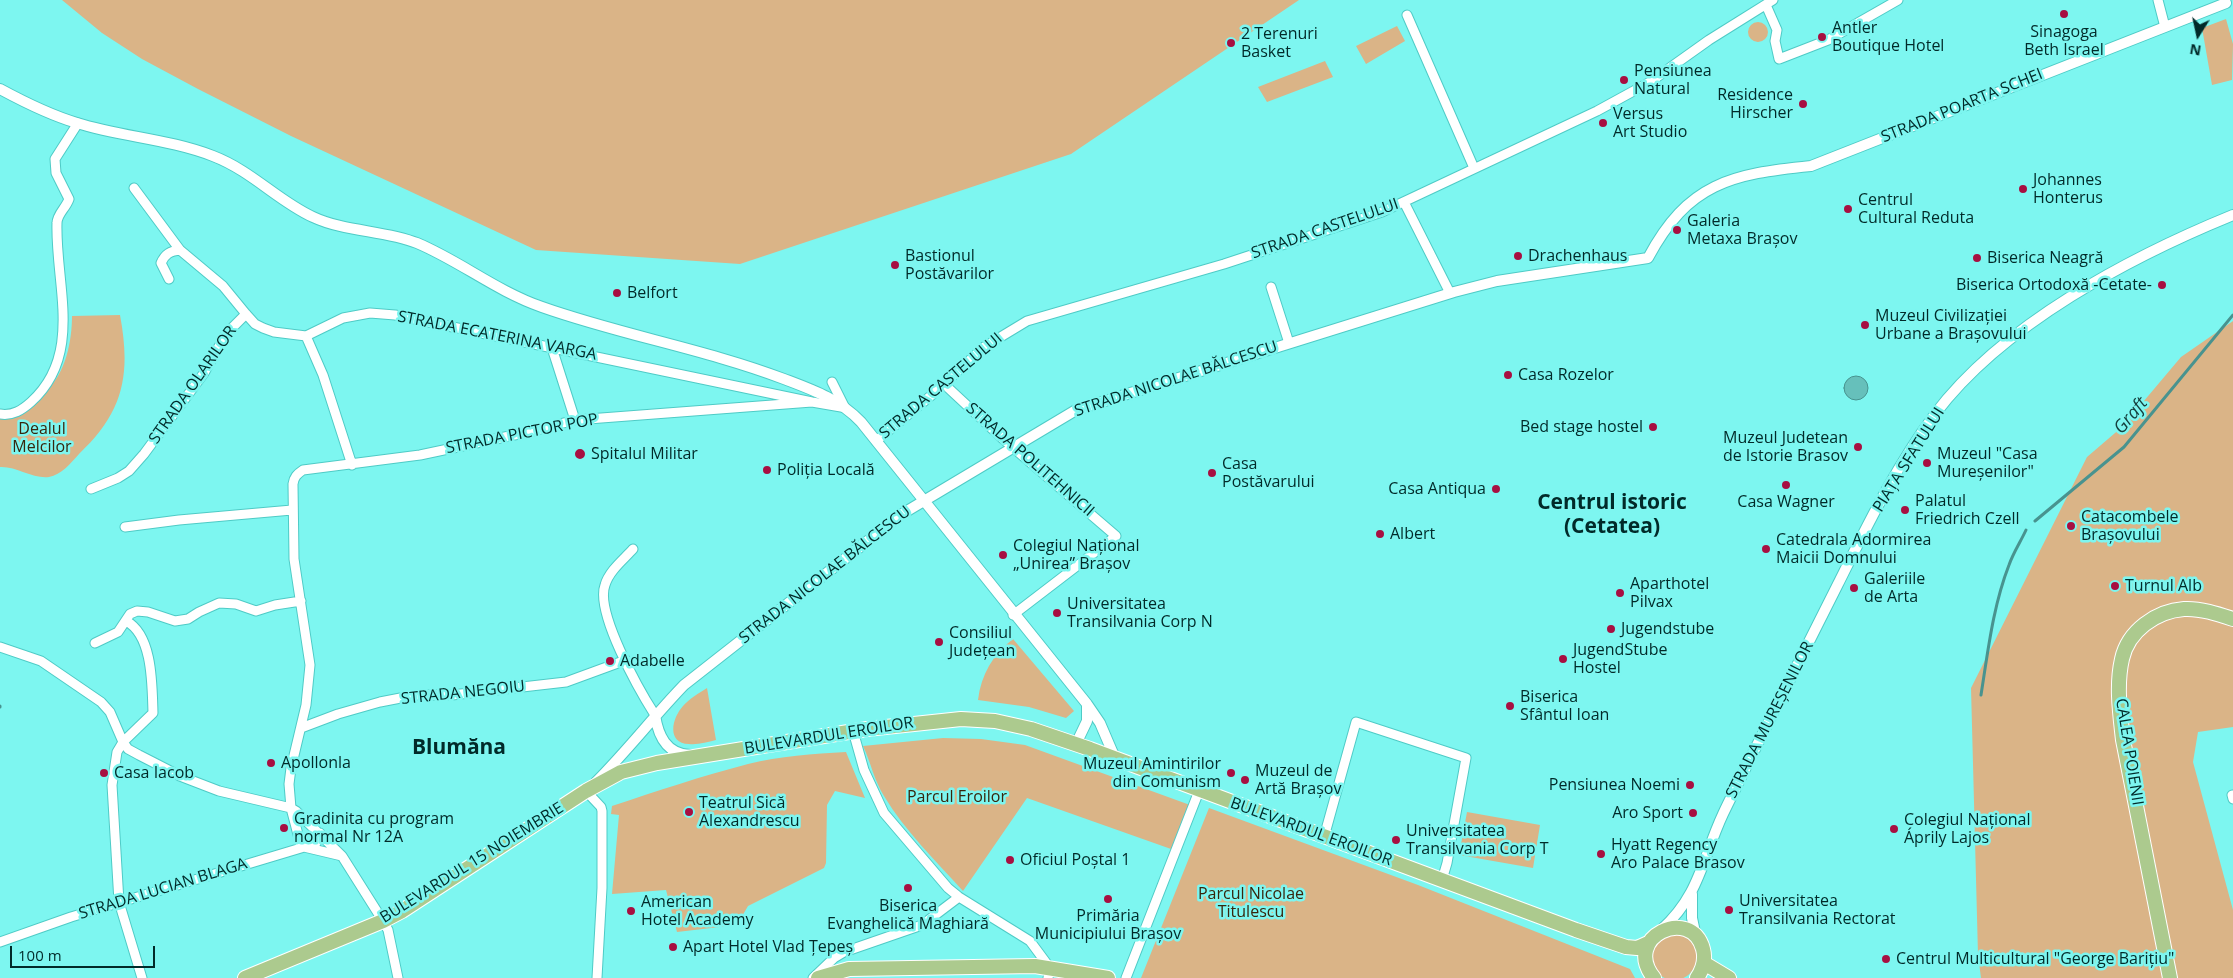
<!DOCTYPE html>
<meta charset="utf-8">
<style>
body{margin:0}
#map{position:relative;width:2233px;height:978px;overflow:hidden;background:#7df6f0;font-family:"Open Sans",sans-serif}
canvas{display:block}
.north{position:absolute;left:2173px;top:10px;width:50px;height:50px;-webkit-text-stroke:4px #7df6f0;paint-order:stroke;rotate:190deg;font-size:14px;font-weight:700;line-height:20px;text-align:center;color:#012a29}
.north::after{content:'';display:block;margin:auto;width:18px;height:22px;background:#012a29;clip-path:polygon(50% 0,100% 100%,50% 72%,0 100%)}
.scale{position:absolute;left:10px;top:946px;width:145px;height:22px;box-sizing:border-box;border:2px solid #012a29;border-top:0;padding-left:6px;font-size:15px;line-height:18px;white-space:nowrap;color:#012a29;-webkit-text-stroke:4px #7df6f0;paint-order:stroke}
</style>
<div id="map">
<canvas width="2233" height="978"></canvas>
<div class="north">N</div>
<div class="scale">100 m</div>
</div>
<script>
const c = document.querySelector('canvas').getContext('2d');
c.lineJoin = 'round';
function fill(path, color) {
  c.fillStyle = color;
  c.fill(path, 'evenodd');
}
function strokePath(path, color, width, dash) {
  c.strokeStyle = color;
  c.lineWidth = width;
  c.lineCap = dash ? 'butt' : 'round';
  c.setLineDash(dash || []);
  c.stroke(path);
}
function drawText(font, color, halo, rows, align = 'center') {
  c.font = font + ' "Open Sans",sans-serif';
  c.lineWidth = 5;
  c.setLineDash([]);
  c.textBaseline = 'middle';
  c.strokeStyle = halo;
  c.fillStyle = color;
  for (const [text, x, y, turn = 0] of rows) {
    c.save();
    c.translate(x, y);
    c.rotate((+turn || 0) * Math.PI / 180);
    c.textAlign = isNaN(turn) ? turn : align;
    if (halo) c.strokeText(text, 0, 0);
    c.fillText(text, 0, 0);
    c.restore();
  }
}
const green = new Path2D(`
 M62 0H1299L1071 154 740 264 536 250 291 136 198 89 142 59 102 33Z
 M2226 19 2233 44 2232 80 2212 85 2202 28Z
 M1748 32a10 10 0 1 1 20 0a10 10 0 1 1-20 0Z
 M1397 26 1405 41 1366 64 1356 46Z
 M1325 61 1333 77 1267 102 1258 87Z
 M120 315C131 374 124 412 79 454 71 463 61 475 49 477 33 479 16 466 0 467V414C9 412 16 408 25 403 31 399 39 395 45 391 66 375 72 340 72 316Z
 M2233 321V727L2198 732 2193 762 2233 910V978H1981L1978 955 1971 688 2087 457 2122 427 2181 357Z
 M1013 639 1074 711 1066 718 1029 707 978 700C981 675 993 654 1013 639Z
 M707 688 716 740C707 742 698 745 689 744 666 743 672 718 683 706 689 699 699 693 707 688Z
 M943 738 981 739 1025 745 1190 805 1171 849 1027 798 963 891C936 861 905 831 884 796 874 780 871 763 863 746Z
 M846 752 865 798 835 791 827 805 826 863 824 868 748 906 737 925 677 932 666 890 612 894 619 815 611 814 612 806C657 791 702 776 748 764 780 756 813 754 846 752Z
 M1209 808 1418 885 1630 969 1635 978H1141Z
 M1467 812 1540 825 1533 868 1459 855Z
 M1651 957a23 23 0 1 1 46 0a23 23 0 1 1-46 0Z`);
const water = new Path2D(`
 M1844 388a12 12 0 1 1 24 0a12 12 0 1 1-24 0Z`);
const stream = new Path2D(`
 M2035 521 2124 447 2233 315
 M1981 695C1988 651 1993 606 2009 565 2013 553 2021 541 2026 530
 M0 706V707`);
const minor = new Path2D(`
 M2158 0 2165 27
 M1766 5 1777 30 1775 41 1779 59 1828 40 1898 0
 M1407 15 1474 168
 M134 188 180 250 223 286 246 314 255 324 263 328 274 332 306 336 343 318 370 313 395 315 812 402 841 407
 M1404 202 1450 293
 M169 279 161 263C165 254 170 251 180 250
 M1271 287 1289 343
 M306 336 323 375 352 465
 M552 348 575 420
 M832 382 845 408
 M944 384 1002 438 1116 536 1013 615
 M0 414C13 416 22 410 31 402 84 354 55 284 57 223 57 214 66 208 69 199L56 173 55 159 78 123
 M876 441 933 394 984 347 1027 321 1224 264 1382 212 1597 111 1650 82 1709 40 1773 0
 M91 489 118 478 129 471 144 454 204 373 226 334 246 314
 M125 527 179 520 292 510
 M633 549C623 560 609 571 605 585 595 612 639 690 655 715
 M126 621C153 635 152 685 153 713L123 742 117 752 112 785 119 902 142 978
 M95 643 118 632 130 614 137 611 148 612 175 621 188 619 199 612 219 603 236 604 256 611 275 605 301 601
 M0 647 41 661 101 702 110 712 123 742 128 749 139 755 180 776 219 791 291 808 296 811 342 856 383 921 388 930 398 978
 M301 728 338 714 380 702 416 695H452L566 682 626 660
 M853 731 864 770 884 813 948 888 959 897 1030 941 1050 968 1048 978
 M586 791 601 807 602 811V888L597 978
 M2232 795 2233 799
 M1324 837 1356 722 1466 758 1447 863 1442 880
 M301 846 291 808 289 784 291 768 306 705 310 665 294 559 293 484C294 477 297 474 303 470L420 455 533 431 575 420 812 402
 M304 847 342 856
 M0 942 71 917 311 845 316 843 320 833
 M813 978 834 958 844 952 922 925 959 897
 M1126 978 1199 791`);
const tertiary = new Path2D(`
 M0 89C24 102 50 115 77 123 122 137 169 139 213 156 252 171 278 201 313 217 345 232 384 230 417 243 460 261 496 291 542 307 621 335 705 349 784 379 813 390 839 399 861 422L1087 704 1100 723 1115 758
 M655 715C658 735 666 754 690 755
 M1076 744 1087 721V705
 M596 782C627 751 654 716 684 685L902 514 1076 410 1454 292 1497 281 1648 258C1688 183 1731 174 1811 166L2226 3
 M1692 894V918L1696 937
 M1661 930C1700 895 1702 859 1723 814 1731 797 1740 780 1748 763 1778 703 1808 643 1838 584 1867 526 1896 466 1935 414 2003 324 2130 257 2233 215`);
const primary = new Path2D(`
 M1704 963 1729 978
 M245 978 383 921 402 911 586 791 621 772 657 763 867 729 961 719 995 721 1031 729 1090 749 1576 930 1626 947 1637 948 1648 943
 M818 978 849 969 1035 966 1108 978
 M1654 978C1621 937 1691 905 1703 949 1706 960 1703 969 1697 978
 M2170 978 2123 740C2120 713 2116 685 2122 659 2128 631 2156 611 2184 609 2200 608 2218 614 2233 619`);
const markers = [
 [2064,14,5,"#a70f41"],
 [1822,37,5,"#a70f41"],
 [1231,43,5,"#a70f41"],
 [1624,80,5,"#a70f41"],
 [1803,104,5,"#a70f41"],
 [1603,123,5,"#a70f41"],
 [2023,189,5,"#a70f41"],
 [1848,209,5,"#a70f41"],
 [1677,230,5,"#a70f41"],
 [1518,256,5,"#a70f41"],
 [1977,258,5,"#a70f41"],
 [895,265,5,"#a70f41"],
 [2162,285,5,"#a70f41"],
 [617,293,5,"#a70f41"],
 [1865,325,5,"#a70f41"],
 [1508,375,5,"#a70f41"],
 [1653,427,5,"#a70f41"],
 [1858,447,5,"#a70f41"],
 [580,454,6,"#a70f41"],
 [1927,463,5,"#a70f41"],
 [767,470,5,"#a70f41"],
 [1212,473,5,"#a70f41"],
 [1786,485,5,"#a70f41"],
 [1496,489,5,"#a70f41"],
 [1905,510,5,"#a70f41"],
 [2071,526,5,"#a70f41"],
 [1380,534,5,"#a70f41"],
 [1766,549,5,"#a70f41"],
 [1003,555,5,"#a70f41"],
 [2115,586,5,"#a70f41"],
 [1854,588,5,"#a70f41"],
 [1620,593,5,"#a70f41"],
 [1057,613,5,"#a70f41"],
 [1611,629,5,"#a70f41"],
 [939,642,5,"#a70f41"],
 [1563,659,5,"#a70f41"],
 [610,661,5,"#a70f41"],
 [1510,706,5,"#a70f41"],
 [271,763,5,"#a70f41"],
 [104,773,5,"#a70f41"],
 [1231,773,5,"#a70f41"],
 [1245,780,5,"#a70f41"],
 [1690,785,5,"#a70f41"],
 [689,812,5,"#a70f41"],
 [1693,813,5,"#a70f41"],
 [284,828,5,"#a70f41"],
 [1894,829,5,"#a70f41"],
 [1396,840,5,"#a70f41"],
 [1601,854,5,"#a70f41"],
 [1010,860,5,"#a70f41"],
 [908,888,5,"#a70f41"],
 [1108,899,5,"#a70f41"],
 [1729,910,5,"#a70f41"],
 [631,911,5,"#a70f41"],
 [673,947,5,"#a70f41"],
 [1886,959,5,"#a70f41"]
];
const poiNames = [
 ["Antler",1832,28],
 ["Boutique Hotel",1832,46],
 ["Sinagoga",2064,32,"center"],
 ["Beth Israel",2064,50,"center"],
 ["2 Terenuri",1241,34],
 ["Basket",1241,52],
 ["Pensiunea",1634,71],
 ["Natural",1634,89],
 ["Residence",1793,95,"right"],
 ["Hirscher",1793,113,"right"],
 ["Versus",1613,114],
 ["Art Studio",1613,132],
 ["Johannes",2033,180],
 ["Honterus",2033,198],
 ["Centrul",1858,200],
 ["Cultural Reduta",1858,218],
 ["Galeria",1687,221],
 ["Metaxa Brașov",1687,239],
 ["Bastionul",905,256],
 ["Postăvarilor",905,274],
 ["Drachenhaus",1528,256],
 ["Biserica Neagră",1987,258],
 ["Biserica Ortodoxă -Cetate-",2152,285,"right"],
 ["Belfort",627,293],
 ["Muzeul Civilizației",1875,316],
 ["Urbane a Brașovului",1875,334],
 ["Casa Rozelor",1518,375],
 ["Bed stage hostel",1643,427,"right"],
 ["Muzeul Judetean",1848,438,"right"],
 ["de Istorie Brasov",1848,456,"right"],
 ["Spitalul Militar",591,454],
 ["Muzeul \"Casa",1937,454],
 ["Mureșenilor\"",1937,472],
 ["Casa",1222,464],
 ["Postăvarului",1222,482],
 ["Poliția Locală",777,470],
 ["Casa Antiqua",1486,489,"right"],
 ["Palatul",1915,501],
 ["Friedrich Czell",1915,519],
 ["Casa Wagner",1786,502,"center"],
 ["Catacombele",2081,517],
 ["Brașovului",2081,535],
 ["Albert",1390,534],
 ["Catedrala Adormirea",1776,540],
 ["Maicii Domnului",1776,558],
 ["Colegiul Național",1013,546],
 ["„Unirea” Brașov",1013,564],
 ["Galeriile",1864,579],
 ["de Arta",1864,597],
 ["Aparthotel",1630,584],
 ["Pilvax",1630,602],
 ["Turnul Alb",2125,586],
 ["Universitatea",1067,604],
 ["Transilvania Corp N",1067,622],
 ["Jugendstube",1621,629],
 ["Consiliul",949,633],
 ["Județean",949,651],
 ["JugendStube",1573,650],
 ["Hostel",1573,668],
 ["Adabelle",620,661],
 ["Biserica",1520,697],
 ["Sfântul Ioan",1520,715],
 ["Apollonla",281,763],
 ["Muzeul Amintirilor",1221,764,"right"],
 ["din Comunism",1221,782,"right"],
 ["Muzeul de",1255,771],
 ["Artă Brașov",1255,789],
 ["Casa Iacob",114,773],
 ["Pensiunea Noemi",1680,785,"right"],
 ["Teatrul Sică",699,803],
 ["Alexandrescu",699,821],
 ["Aro Sport",1683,813,"right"],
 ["Gradinita cu program",294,819],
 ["normal Nr 12A",294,837],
 ["Colegiul Național",1904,820],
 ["Áprily Lajos",1904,838],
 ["Universitatea",1406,831],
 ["Transilvania Corp T",1406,849],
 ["Hyatt Regency",1611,845],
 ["Aro Palace Brasov",1611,863],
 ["Oficiul Poștal 1",1020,860],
 ["Universitatea",1739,901],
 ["Transilvania Rectorat",1739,919],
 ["American",641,902],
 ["Hotel Academy",641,920],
 ["Biserica",908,906,"center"],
 ["Evanghelică Maghiară",908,924,"center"],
 ["Primăria",1108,916,"center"],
 ["Municipiului Brașov",1108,934,"center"],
 ["Apart Hotel Vlad Țepeș",683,947],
 ["Centrul Multicultural \"George Barițiu\"",1896,959]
];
const streetNames = [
 ["STRADA POARTA SCHEI",1962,106,-22],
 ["STRADA CASTELULUI",1325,229,-19],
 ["STRADA ECATERINA VARGA",497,336,11],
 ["STRADA NICOLAE BĂLCESCU",1176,379,-18],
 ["STRADA OLARILOR",193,385,-55],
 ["STRADA CASTELULUI",941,386,-40],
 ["STRADA PICTOR POP",522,434,-11],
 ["STRADA POLITEHNICII",1030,460,41],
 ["PIAȚA SFATULUI",1909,460,-58],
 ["STRADA NICOLAE BĂLCESCU",825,575,-38],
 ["STRADA NEGOIU",463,693,-6],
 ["STRADA MUREȘENILOR",1770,720,-63],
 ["BULEVARDUL EROILOR",829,736,-9],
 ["CALEA POIENII",2129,752,81],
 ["BULEVARDUL EROILOR",1311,832,20],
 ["BULEVARDUL 15 NOIEMBRIE",472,863,-32],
 ["STRADA LUCIAN BLAGA",163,889,-17]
];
const parkNames = [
 ["Dealul",42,429],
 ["Melcilor",42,447],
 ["Parcul Eroilor",957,797],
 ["Parcul Nicolae",1251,894],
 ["Titulescu",1251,912]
];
const waterNames = [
 ["Graft",2131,416,-50]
];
const districtNames = [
 ["Centrul istoric",1612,503],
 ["(Cetatea)",1612,527],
 ["Blumăna",459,748]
];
fill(green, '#dab487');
fill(water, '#66c0bb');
strokePath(water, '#48938f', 1);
strokePath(stream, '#48938f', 3);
strokePath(minor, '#4fcbc6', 11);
strokePath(tertiary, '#4fcbc6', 12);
strokePath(primary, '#fff', 16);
strokePath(minor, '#fff', 9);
strokePath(tertiary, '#fff', 10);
strokePath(primary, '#acca8e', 14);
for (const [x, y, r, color] of markers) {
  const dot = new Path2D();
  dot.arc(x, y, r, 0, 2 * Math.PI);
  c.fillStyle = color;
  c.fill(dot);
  strokePath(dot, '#7df6f0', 2);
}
drawText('16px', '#012a29', '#7df6f0', poiNames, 'left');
drawText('16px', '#012a29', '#7df6f0', streetNames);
drawText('16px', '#38260d', '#7df6f0', parkNames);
drawText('italic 18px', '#16403e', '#7df6f0', waterNames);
drawText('bold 21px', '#012a29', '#7df6f0', districtNames);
</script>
